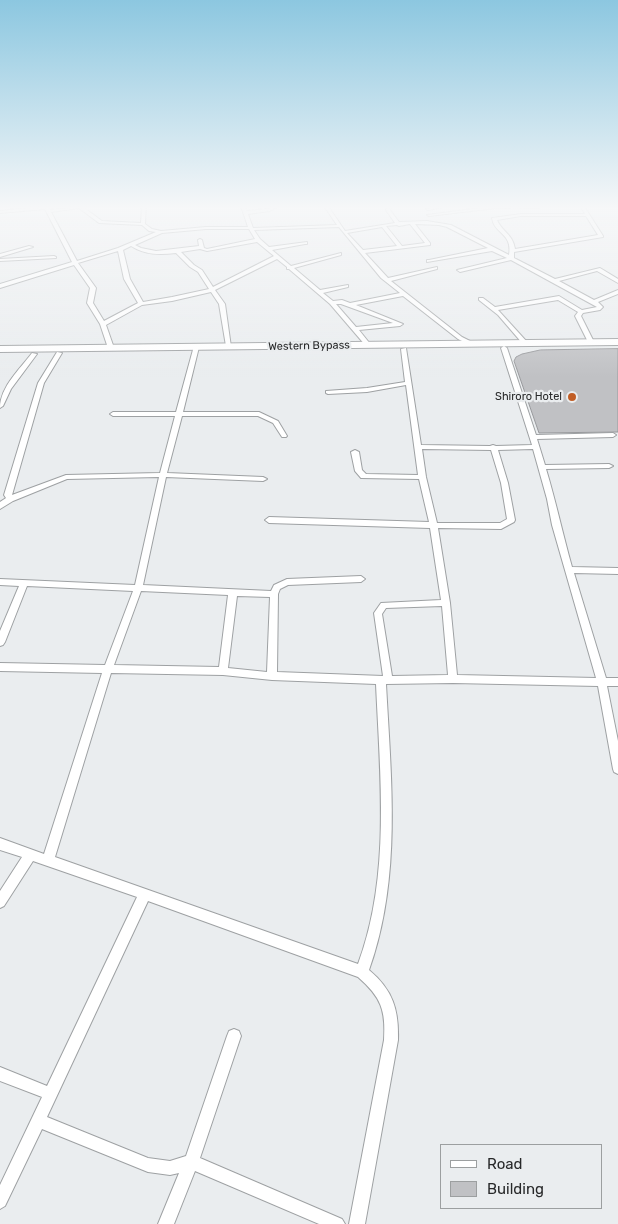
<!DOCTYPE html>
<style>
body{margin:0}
#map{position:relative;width:618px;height:1224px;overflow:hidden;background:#eaedef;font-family:Rubik,sans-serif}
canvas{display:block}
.legend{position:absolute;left:440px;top:1144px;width:162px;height:65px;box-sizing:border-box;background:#eaedef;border:1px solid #9c9fa0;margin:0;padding:6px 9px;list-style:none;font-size:15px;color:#28292a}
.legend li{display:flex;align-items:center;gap:10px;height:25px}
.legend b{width:25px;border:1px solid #9c9fa0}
</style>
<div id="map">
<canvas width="618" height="1224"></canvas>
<ul class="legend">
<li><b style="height:6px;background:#fff"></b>Road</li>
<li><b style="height:14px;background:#c0c1c4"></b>Building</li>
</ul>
</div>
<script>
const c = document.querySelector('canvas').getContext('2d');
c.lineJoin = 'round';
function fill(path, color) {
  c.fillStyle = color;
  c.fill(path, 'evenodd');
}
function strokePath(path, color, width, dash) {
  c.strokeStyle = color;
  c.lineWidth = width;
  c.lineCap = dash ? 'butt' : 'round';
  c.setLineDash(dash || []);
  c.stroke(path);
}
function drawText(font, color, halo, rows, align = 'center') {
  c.font = font + ' Rubik,sans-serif';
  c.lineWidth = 4.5;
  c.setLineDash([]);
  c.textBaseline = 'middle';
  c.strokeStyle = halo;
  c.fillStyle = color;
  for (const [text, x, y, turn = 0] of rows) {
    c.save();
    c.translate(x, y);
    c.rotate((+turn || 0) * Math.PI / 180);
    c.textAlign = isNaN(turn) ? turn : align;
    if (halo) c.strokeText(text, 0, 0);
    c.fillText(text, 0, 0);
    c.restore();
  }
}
const building = new Path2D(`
 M618 349V432L539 433 514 361 516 357 522 354 540 350Z`);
const minor = new Path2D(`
 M44 206H48L50 210 86 206 83 207 102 221 141 223 142 206H146L145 224 152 229 161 231 206 227H248L241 206H245L247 211 267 209 274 206H279L270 211 248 214 253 228 337 225 324 206H328L345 231 395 223 386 210 388 206H392L390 210 399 222 427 221 451 225 509 255C513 233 494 234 492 218L521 214H585L580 206H584L603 236V237L514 252V258L555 279 600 268 618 279V283L597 271 559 281 594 300 618 290V294L598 302 603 307 600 310 583 313 581 316 594 342 591 344 588 342 575 316 578 312 558 300 498 310 528 343 523 344 498 315 479 300V298H483L495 307 559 296 582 310 597 307 511 260 460 272 457 270 507 258 492 251 427 262V260H429L488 248 447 227 439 225 415 224 430 243V245L365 253 388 278 437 267V269L391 281 462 337 472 342V344H468L458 339 403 296 356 305 403 324 400 326 359 330 371 345 366 346 330 304 289 269H287V267L277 259 215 290 225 304 231 347 226 346 219 304 211 292 172 301 142 305 106 325 114 348 111 350 108 348 100 324 87 303 90 288 74 265 0 288V284L72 262 45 209 0 213V211ZM79 208 99 223 142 225 149 231 156 232 118 248 77 261 51 212ZM521 216H586L598 235 515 249C513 234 502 232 497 220ZM410 224 425 243 402 246 386 226 397 225 399 226ZM339 227 381 278 400 293 350 303 342 300 333 301 323 293 348 287V285L320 290 294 268 341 255V253L291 266 272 250 305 244H307V242L269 247 260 239 254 230ZM382 227 397 246 363 250 347 233ZM206 229H249L255 239 207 249 204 248 202 240 200 239 198 240 199 246 156 251 141 248 135 245 162 233ZM257 242 274 256 213 287 202 270 194 265 181 252 200 249 207 251ZM131 246C145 255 160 255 176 253L190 267 198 272 209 289 172 297 143 302 130 279 123 250ZM118 251 124 279 138 303 104 321 93 303 96 288 78 263ZM336 304H341L393 323 356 327Z
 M440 206H447L428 210 426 209Z
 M496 206H548L546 207 496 208 429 216 427 215Z
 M29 246 33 247 0 257V254Z
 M54 256 56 257V258L0 261V259Z
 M194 346 199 347 183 412H259L278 421 287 436 286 437H282L273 423 258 416H182L167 473 263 477 267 479 263 481 166 477 143 585 271 591 274 585 287 579 361 576 365 579 361 582 288 585 280 589 278 594 277 672 383 676 374 613 381 603 441 600 430 528 269 523 265 520 269 517 429 522 419 479 361 478 355 471 351 452 355 450 359 452 362 470 366 474 418 475 406 385 367 392 328 394 326 393V391L367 388 405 382 401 349 406 348 421 445 490 446 493 445 496 446 532 445 501 348 504 346 507 348 536 435 613 433 616 435 613 437 537 439 545 465 609 464 613 466 609 468 546 469C556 502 563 535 572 567L618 568V574L574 573 606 678H618V686H607L618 741V774L614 772 613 769 598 686 453 683 386 684C391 779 402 878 369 970 393 990 399 1010 398 1040L365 1224H349L384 1040C386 1010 381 997 358 977L148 901 47 1117 148 1158 170 1161 186 1156 227 1036 229 1031 234 1029 239 1031 241 1036 200 1158 342 1219 345 1224H319L195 1171 174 1224H158L179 1173 170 1175 148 1172 42 1129 5 1206 0 1209V1185L42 1097 0 1081V1067L47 1086 137 897 33 861 4 906 0 908V891L22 857 0 850V838L44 854 102 673 0 671V663L105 665 133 591 27 586 5 642 3 645 0 646V631L19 586 0 585V579L135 585 159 477 67 479 13 501 0 509V502L6 498 4 495 38 383 57 352 62 353 44 383 12 495 66 475 160 473 175 416H113L110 414 113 412H176ZM422 449 491 450 501 483 507 519 500 523H437L426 477ZM533 449 547 499 552 525 596 678 457 675 450 603 438 528 501 529 514 522 515 520 508 483 498 450ZM141 591 228 595 219 667 114 665ZM237 596 270 597 267 672 228 668ZM442 606 448 675 392 676 382 614 386 608ZM111 673 223 675 272 680 376 684C380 776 391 876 358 964L55 857Z
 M32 353 37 354 11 389 3 406 0 408C0 387 20 369 32 353Z`);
const primary = new Path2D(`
 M618 339V345L0 352V346Z`);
const markers = [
 [572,397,5,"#c15e26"]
];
const farStreetnames = [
 ["Western Bypass",309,346,-1]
];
const farPoinames = [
 ["Shiroro Hotel",562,397]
];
fill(building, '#c0c1c4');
strokePath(building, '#98999c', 1);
strokePath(minor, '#9ea1a3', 2);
strokePath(primary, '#9ea1a3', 2);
fill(minor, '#fff');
fill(primary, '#fff');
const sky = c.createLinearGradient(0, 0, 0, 377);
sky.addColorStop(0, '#8cc7e0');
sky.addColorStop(0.55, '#f6f7f8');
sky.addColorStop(1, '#f6f7f800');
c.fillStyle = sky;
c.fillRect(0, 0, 618, 377);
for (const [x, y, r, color] of markers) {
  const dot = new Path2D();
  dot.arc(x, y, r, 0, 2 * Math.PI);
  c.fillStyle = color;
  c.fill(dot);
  strokePath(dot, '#eaedef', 2);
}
drawText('11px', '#28292a', '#eaedef', farStreetnames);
drawText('11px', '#28292a', '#eaedef', farPoinames, 'right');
</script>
